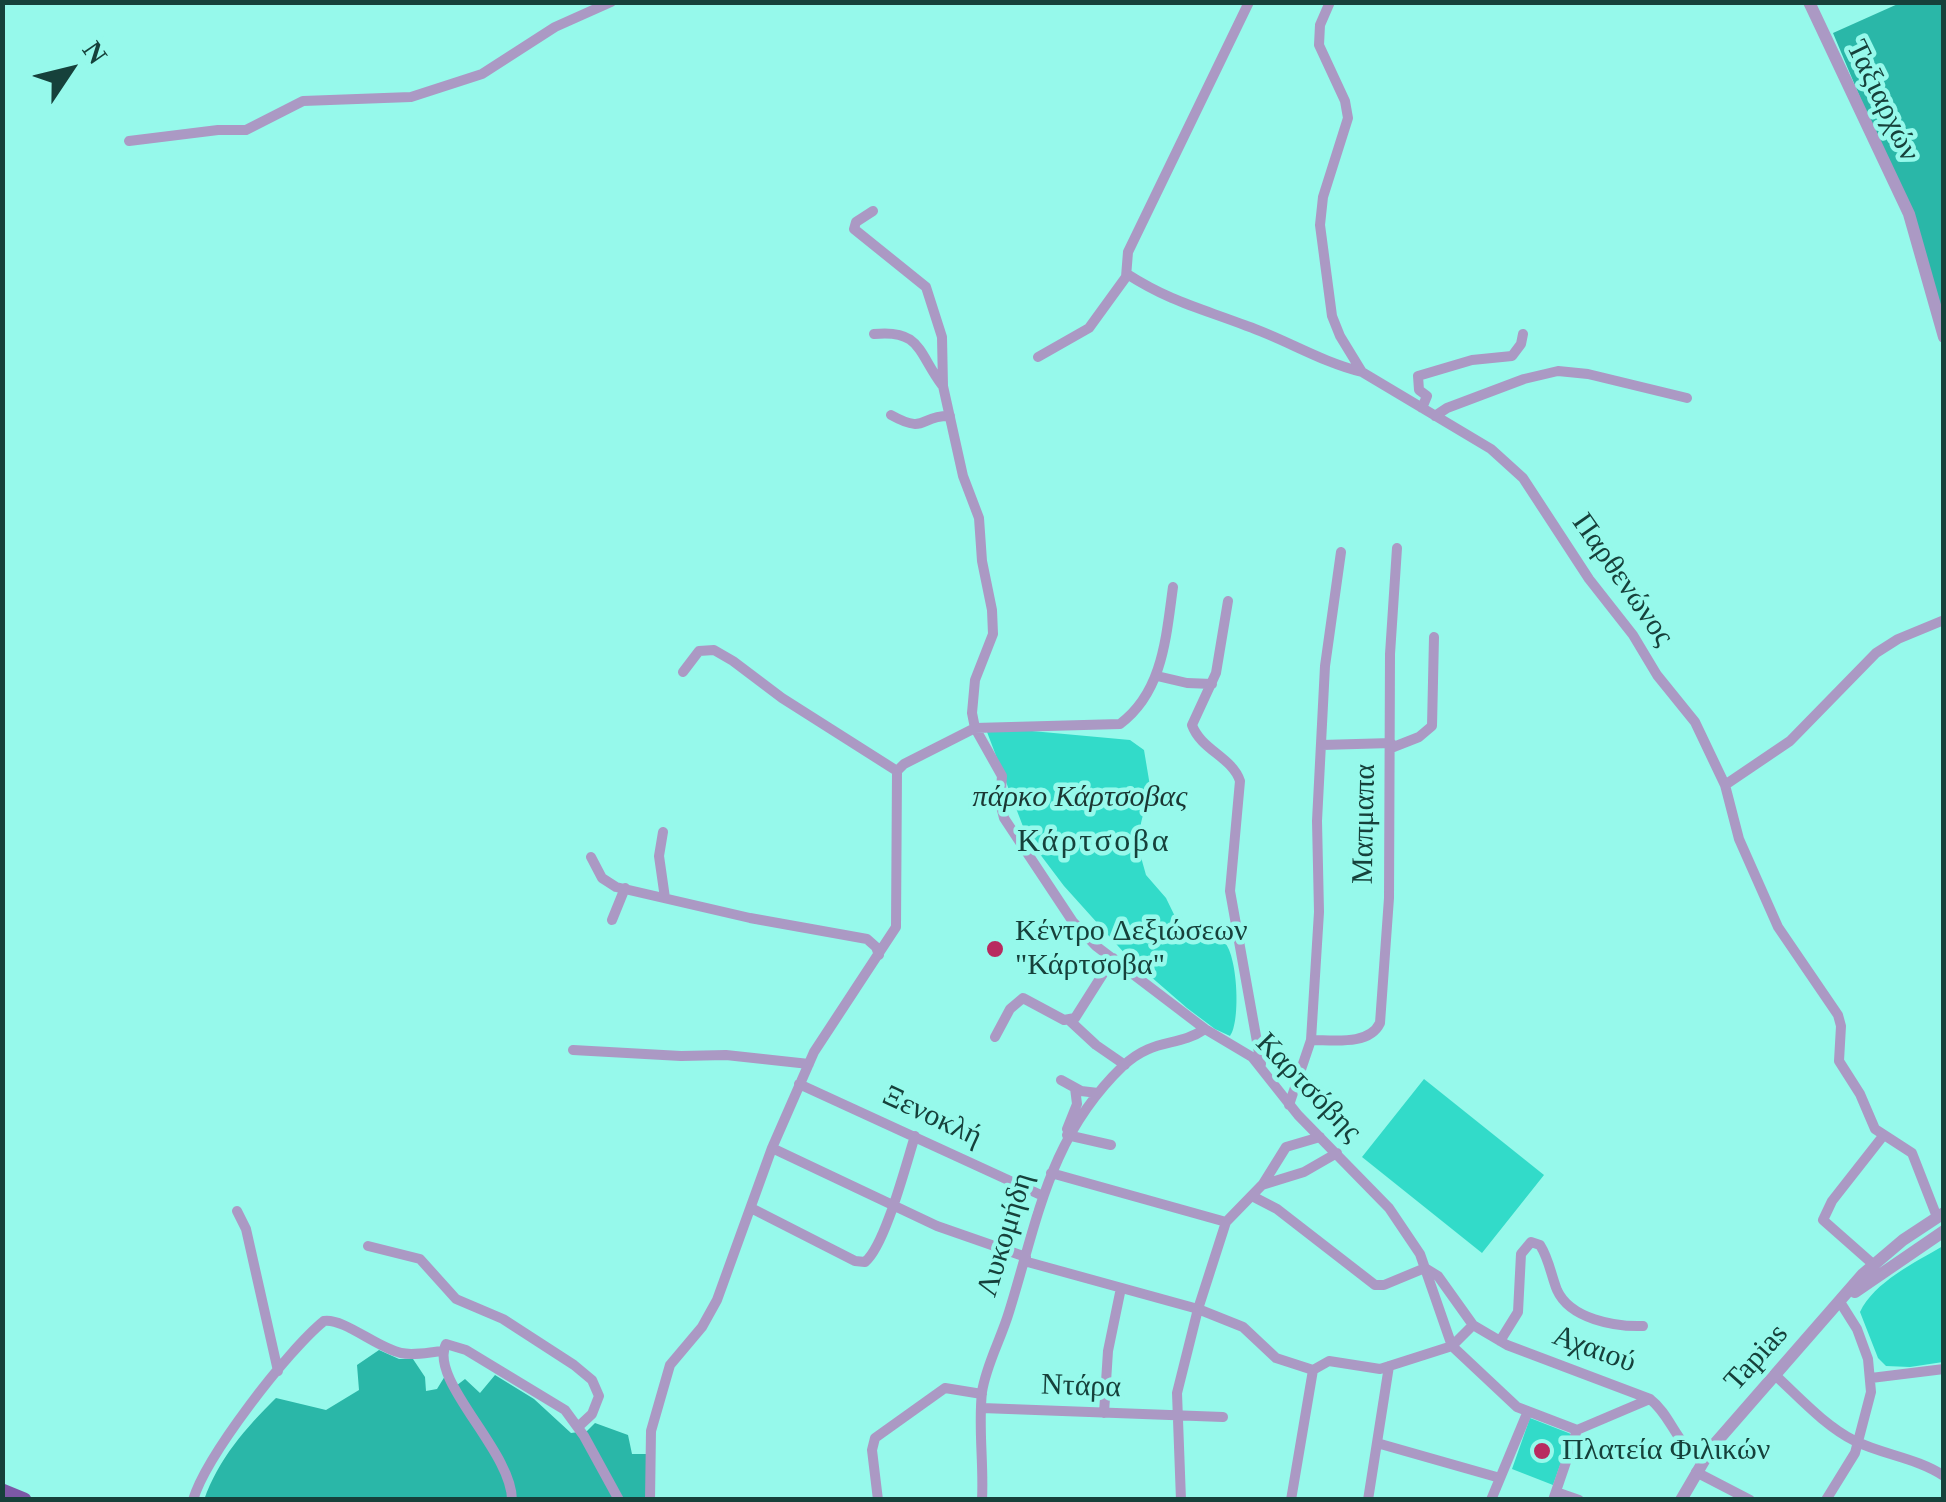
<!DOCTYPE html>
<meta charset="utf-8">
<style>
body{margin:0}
#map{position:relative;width:1946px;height:1502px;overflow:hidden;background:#96f9eb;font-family:Georgia,serif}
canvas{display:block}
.frame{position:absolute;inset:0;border:5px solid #16413b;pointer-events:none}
.north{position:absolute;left:20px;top:20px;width:100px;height:100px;-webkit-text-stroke:8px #96f9eb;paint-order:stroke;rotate:55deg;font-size:28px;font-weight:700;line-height:40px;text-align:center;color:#16413b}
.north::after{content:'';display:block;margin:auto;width:35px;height:45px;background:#16413b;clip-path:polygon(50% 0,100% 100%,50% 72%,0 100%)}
</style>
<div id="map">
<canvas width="1946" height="1502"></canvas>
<div class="frame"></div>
<div class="north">N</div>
</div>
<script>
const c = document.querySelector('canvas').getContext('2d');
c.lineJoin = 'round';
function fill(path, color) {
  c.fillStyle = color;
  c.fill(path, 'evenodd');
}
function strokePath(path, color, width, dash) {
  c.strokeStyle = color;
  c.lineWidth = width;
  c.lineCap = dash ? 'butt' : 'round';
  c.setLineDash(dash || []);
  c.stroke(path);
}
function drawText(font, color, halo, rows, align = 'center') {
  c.font = font + ' Georgia,serif';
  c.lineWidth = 9;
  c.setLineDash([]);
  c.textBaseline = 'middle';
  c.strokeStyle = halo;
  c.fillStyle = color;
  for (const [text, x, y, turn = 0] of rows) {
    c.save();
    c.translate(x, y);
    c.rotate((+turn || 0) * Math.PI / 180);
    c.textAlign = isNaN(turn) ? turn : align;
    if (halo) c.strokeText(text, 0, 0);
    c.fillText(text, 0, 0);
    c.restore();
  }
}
const green = new Path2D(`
 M999 728 1130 740 1144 750 1150 786 1141 823 1139 850 1146 875 1166 898 1184 935C1197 943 1212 933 1223 941 1238 952 1241 1023 1230 1036L1215 1029 1187 1008 1127 956 1064 886 1027 837 987 732Z
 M1424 1079 1544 1175 1482 1253 1362 1157Z
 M1943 1246V1362L1910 1367 1886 1366 1878 1358 1860 1312C1874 1282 1916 1262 1943 1246Z
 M1530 1418 1571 1434 1553 1485 1512 1469Z`);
const forest = new Path2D(`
 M1900 3H1943V314L1909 214 1833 33Z
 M379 1350 399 1359H413L425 1377 426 1391 437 1389 445 1376 452 1389 465 1379 480 1393 495 1375 534 1399 571 1433 587 1431 595 1423 628 1435 632 1454H649L646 1499 204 1500C219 1458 245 1429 276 1398L326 1410 359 1390 357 1365Z`);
const minor = new Path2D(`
 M1330 2 1320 25 1319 45 1345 101 1348 118 1323 197 1320 225 1332 316 1340 336 1362 372 1491 449 1523 478 1589 579 1633 635 1657 675 1695 722 1725 785 1739 839 1778 927 1838 1015 1841 1026 1839 1061 1860 1094 1875 1129 1912 1153 1937 1217
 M129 141 218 130H246L303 101 411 97 482 74 555 27 611 2
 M873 211 856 222 854 229 926 287 942 337 943 386 963 476 979 518 982 561 992 610 993 634 975 680 972 713 975 728 1002 776 1000 802 1004 818 1073 922 1096 946 1205 1029 1252 1057 1298 1115 1389 1208 1420 1254 1452 1346 1517 1407 1577 1430
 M1127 274C1171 302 1200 308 1247 326 1287 340 1321 362 1362 372
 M874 334C921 329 918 353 942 385
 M1038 357 1089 328 1126 277 1128 252 1249 2
 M1422 408 1427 396 1419 390 1418 376 1472 360 1512 356 1521 344 1523 334
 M891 415C927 435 919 415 950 416
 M1435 416 1447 408 1524 379 1558 371 1588 374 1687 398
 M1228 601 1216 673 1192 725C1201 750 1232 757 1240 781L1230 891 1261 1064
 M683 672 699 651 714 650 733 661 782 698 897 771
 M1157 676 1187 683 1212 684
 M1322 745 1391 743
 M1391 748 1419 737 1432 726 1434 637
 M1725 785 1790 741 1876 653 1898 639 1944 620
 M663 832 659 856 665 898
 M591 857 602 878 616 887 750 918 867 939 876 947 879 955
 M612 920 625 888
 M1069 1020 1096 1045 1125 1065
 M995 1037 1010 1009 1023 998 1064 1020 1075 1018 1113 958
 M1311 1040C1333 1040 1369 1046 1380 1023L1389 898 1390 654 1397 548
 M573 1050 681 1056 726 1055 809 1064
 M1061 1080 1081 1091 1098 1093
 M799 1084 1043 1196
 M1289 1105 1311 1040 1319 912 1317 821 1325 666 1341 552
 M1067 1129 1077 1104 1075 1088
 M1067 1135 1111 1145
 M772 1148 937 1226 1026 1257
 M1051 1173 1226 1222
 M1263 1184 1286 1147 1320 1137
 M1252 1196 1277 1209 1375 1285H1384L1425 1268 1438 1276 1473 1325
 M751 1208 855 1261 865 1262C885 1246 906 1164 915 1136
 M237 1211 246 1229 278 1371
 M368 1246 420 1259 456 1299 503 1319 574 1365 592 1380 599 1396 592 1414 578 1427
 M1024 1261 1198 1309 1243 1327 1276 1358 1313 1370
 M1874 1265 1823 1220 1832 1201 1883 1136
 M1500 1341 1518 1312 1521 1254 1531 1242 1540 1245C1549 1259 1551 1275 1557 1290 1570 1319 1615 1327 1643 1326
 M1313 1370 1329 1361 1380 1369 1452 1346 1473 1325 1507 1345 1650 1399C1672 1416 1676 1446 1703 1460
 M1775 1375C1800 1398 1825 1426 1855 1441 1884 1455 1917 1458 1944 1476
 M1871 1378 1944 1369
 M982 1408 1223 1417
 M1104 1413 1108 1351 1121 1288
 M1577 1430 1650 1399
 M1377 1443 1500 1478
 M1696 1472 1750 1500
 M1556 1492 1579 1500
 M193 1500C206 1456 288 1350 324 1321 344 1318 377 1348 401 1353 414 1356 429 1352 443 1351
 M512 1500C512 1451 428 1380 446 1344L466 1350 565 1410 584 1436 619 1500
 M650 1500 651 1431 670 1365 702 1327 717 1300 772 1148 814 1052 896 927 897 771 904 764 975 728 1120 724C1163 692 1166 637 1173 587
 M878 1500 872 1450 875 1438 945 1388 982 1394
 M982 1500C984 1464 978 1427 982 1392 986 1365 1001 1339 1009 1312 1038 1219 1049 1137 1123 1066 1154 1037 1177 1048 1205 1029
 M1181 1500 1177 1393 1198 1309 1226 1222 1262 1185 1304 1172 1337 1153
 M1291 1500 1313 1370
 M1368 1500 1389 1366
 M1491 1500 1528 1411
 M1553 1500 1577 1430
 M1826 1500 1855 1453 1871 1392 1868 1359 1857 1329 1840 1302`);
const tertiary = new Path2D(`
 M1809 2 1909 214 1944 337
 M1855 1292 1944 1231
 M1681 1500 1712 1447 1863 1274 1903 1240 1944 1213`);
const primary = new Path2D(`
 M2 1491 24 1500`);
const markers = [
 [995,949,10,"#b82b5f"],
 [1542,1451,10,"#b82b5f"]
];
const streetNames = [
 ["Ταξιαρχών",1882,101,64],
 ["Παρθενώνος",1622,580,55],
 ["Μαπμαπα",1365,824,-89],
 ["Καρτσόβης",1308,1088,46],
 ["Ξενοκλή",932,1117,25],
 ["Λυκομήδη",1006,1235,-73],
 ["Αχαιού",1594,1350,20],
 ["Tapias",1757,1358,-48],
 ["Ντάρα",1081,1387,2]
];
const parkNames = [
 ["πάρκο Κάρτσοβας",1080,798]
];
const poiNames = [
 ["Κέντρο Δεξιώσεων",1015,932],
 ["\"Κάρτσοβα\"",1015,966],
 ["Πλατεία Φιλικών",1562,1451]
];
const neighbourhoodNames = [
 ["Κάρτσοβα",1094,843]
];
fill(green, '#32dbc9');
fill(forest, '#2ab7a8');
strokePath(minor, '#ab99c4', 10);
strokePath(tertiary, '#ab99c4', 12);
strokePath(primary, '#7c58a6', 15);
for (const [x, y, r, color] of markers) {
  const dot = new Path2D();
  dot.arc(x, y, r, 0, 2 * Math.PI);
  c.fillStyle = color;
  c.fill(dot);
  strokePath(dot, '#96f9eb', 4);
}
drawText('30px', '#16413b', '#96f9eb', streetNames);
drawText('italic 30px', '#1b3733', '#96f9eb', parkNames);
drawText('30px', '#16413b', '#96f9eb', poiNames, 'left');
c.letterSpacing = '2.5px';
drawText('32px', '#16413b', '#96f9eb', neighbourhoodNames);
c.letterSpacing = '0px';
</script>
